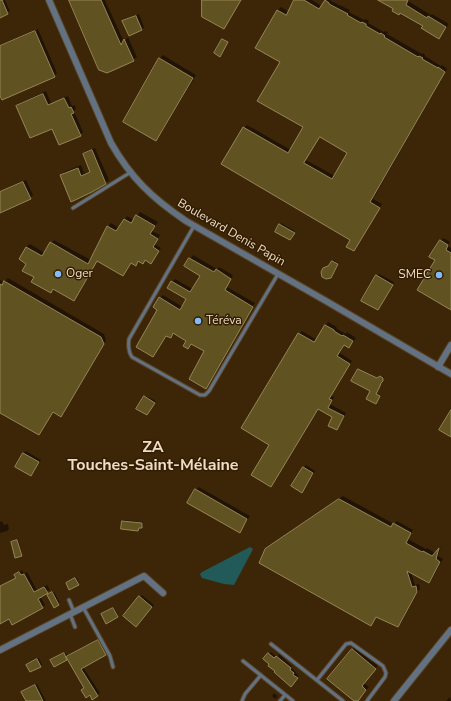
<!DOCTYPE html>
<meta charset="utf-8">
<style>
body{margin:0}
canvas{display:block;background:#3d2607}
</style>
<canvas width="451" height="701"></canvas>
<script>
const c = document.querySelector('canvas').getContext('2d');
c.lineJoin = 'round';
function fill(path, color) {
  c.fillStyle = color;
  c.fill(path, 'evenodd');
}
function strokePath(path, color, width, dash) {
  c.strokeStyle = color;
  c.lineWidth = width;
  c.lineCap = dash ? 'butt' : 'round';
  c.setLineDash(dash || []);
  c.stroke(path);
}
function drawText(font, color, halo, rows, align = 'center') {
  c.font = font + ' "Nunito Sans",sans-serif';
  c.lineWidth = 3;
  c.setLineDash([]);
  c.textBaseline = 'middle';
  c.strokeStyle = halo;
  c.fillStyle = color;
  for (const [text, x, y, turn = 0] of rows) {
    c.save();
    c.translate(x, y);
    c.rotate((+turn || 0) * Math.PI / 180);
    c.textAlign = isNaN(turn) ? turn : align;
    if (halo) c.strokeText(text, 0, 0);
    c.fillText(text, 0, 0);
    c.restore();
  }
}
const water = new Path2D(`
 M250 547 253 549 252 551 234 585 224 584 202 578 200 574 202 572Z`);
const shadow = new Path2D(`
 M5 0 10 11 0 17V2Z
 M70 0H105L124 42 128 37 137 57 133 60Z
 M203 0H241L224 27Z
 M296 0H312L322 6 326 0H331V1L350 10 349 12 364 20 366 19 369 21 368 23 384 32 385 31 388 32 387 34 422 54 423 53 425 55V56L441 66 442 65 447 69 373 199 382 204 354 250 351 239 244 128 247 125 291 150 305 127 281 62 256 48 278 10 281 7 289 12ZM320 136 348 152 335 176 306 160Z
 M380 0H409L408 1 431 15 432 14 449 24 439 37 424 26Z
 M139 14 144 27 142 30 124 22Z
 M38 29 57 73 54 76 0 93V45Z
 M163 55 196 75 159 137 156 140 124 122 160 58Z
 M46 91 51 103 68 96 72 106 75 105 76 109 74 111 83 132 80 135 53 128 17 106 20 103Z
 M95 148 109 180 92 192 61 175 64 172 81 165 84 173 91 171 84 154 87 151Z
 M26 180 33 195 30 198 0 212V192Z
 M140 212 158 222 152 231 160 235 155 244 161 248 151 263 146 260 142 263 139 261 135 264 132 262 123 275 98 260 51 292 35 277 28 263 26 247 30 244 45 253 54 240 91 260 108 226 111 223 119 228 127 216 134 220Z
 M281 223 295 231 291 238 276 231Z
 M444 238 450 242 448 246 451 248V308L436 260 440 241Z
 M193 255 217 269 219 267 233 275 227 287 255 303 209 384 206 387V351L192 343 188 348V340L174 333 171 337 167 335 153 356 160 298 163 295 183 307 187 299 172 282 175 279 193 289 202 276 186 266Z
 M334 260 339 263 333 274 330 277V265Z
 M379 274 394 282 380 307 377 276Z
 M8 278 104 334 106 340 64 413 61 416 54 411 39 434 0 412V280L4 282Z
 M328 322 337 327 336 328 346 334 347 332 356 338 349 347 345 344 340 353 352 361 331 396 334 397 330 404 346 413 336 429 334 417 319 408 271 486 270 445 243 428 299 334 302 331 317 340Z
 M360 369 378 378 381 376 384 377V379L381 381 376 393 380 395 376 402 372 390 359 370Z
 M146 396 156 401 148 413 145 397Z
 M26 451 41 460 31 475 23 453Z
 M306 465 315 471 304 489 292 486Z
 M199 487 250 516 239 532 196 490Z
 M343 496 394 524 397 521 413 530 408 539 426 549 427 548 435 553 441 548 438 556 443 559 432 579 429 582 411 572 415 585 419 584 420 588 401 623 398 626 377 616 371 624 270 546Z
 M124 520 143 522V526L139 527 138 530 122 521Z
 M2 521 4 525 8 524 9 529 7 531 0 533V522Z
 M18 539 22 554 21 555 12 542Z
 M22 570 24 574 27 572 37 590 47 585 50 590 40 596 45 605 42 608 10 618 0 623V586L17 577 16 575Z
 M77 578 79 583 78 584 68 582Z
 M54 592 60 603 54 607 49 594Z
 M142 595 154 605 138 623 124 616Z
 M114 608 118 615 117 616 104 613Z
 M100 639 108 652 83 667 100 693 93 698 68 658 54 666 53 659 66 653 68 657Z
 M355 647 378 665 364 683 369 687 357 701H355L352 650Z
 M271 652 277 657 279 654 292 666 291 667 299 676 293 683 276 671 264 659Z
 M39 658 42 665 40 666 28 664Z
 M37 684 46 701H27L22 692Z
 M274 693 278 696 275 699 272 696Z
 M450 697 451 701H446Z`);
const building = new Path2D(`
 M0 0H2L8 14 0 18Z
 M69 0H101L121 45 124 39 134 61 107 73 99 70Z
 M202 0H241L224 29 202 17Z
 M294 0H304L319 9 325 0 329 3V4L348 14 347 15 361 23 362 22 366 24V26L380 34 381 33 385 36 384 37 418 57 419 56 423 58 422 59 438 68V67L445 72 370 202 380 208 354 251 346 247 350 240 221 164 243 127 288 153 303 127 257 101 280 62 255 48 277 10 286 15ZM320 137 347 153 332 179 304 163Z
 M378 0H408L406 5 427 18 428 16 446 27 439 39 421 28 423 26 400 13 399 15 392 11 393 9Z
 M136 16 142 30 129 36 122 21Z
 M35 31 55 77 2 100 0 96V46Z
 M222 39 228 42 220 57 214 53Z
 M159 58 193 78 156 141 123 122Z
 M43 94 48 105 64 98 69 108 71 107 74 113 71 114 81 136 59 145 52 129 30 138 16 106Z
 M92 150 106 184 92 192 71 202 60 175 78 168 81 176 90 172 83 154Z
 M23 182 31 199 0 213V192Z
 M136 215 155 226 150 234 158 239 153 247 159 251 151 264 145 260 143 264 138 261 136 266 131 263 123 276 97 261 74 301 53 289 51 293 31 282 34 277 22 271 26 264 19 259 26 247 42 256 50 242 88 264 107 226 116 231 124 219 131 223Z
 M279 224 295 233 290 240 275 232Z
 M440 240 448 245 446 250 451 253V310L417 290 435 260 429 257Z
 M189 258 214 272 216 269 231 279 225 290 253 307 206 389 189 379 204 351 191 344 188 349 183 346 186 341 173 333 171 338 166 336 153 357 136 347 157 310 153 307 159 297 180 310 186 299 167 288 171 281 190 292 200 276 184 266Z
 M332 261 338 264 331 278 326 279 322 277 321 272 323 268 328 266Z
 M376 275 393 285 378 310 361 301Z
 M4 281 101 337 104 344 61 417 53 412 39 435 0 413V284L2 285Z
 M325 325 334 330V331L342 336 343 335 353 341 349 348 344 345 337 356 350 364 329 399 332 400 328 408 344 416 337 430 328 426 332 417 318 409 271 487 251 475 269 445 241 428 298 333 314 342Z
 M358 369 377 378 380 376 383 378V381L381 383 380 386 376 394 380 396 376 404 366 399 370 391 351 381Z
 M144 396 155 403 147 415 136 409Z
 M451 410V437L439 430Z
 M23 453 39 462 31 476 15 467Z
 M303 467 313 473 302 493 291 486Z
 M195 489 247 519 240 533 187 503Z
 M339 499 391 527 393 523 411 533 406 543 422 552 423 551 432 556 439 548 436 559 440 562 429 583 407 571 412 587 416 586 417 592 398 627 376 617 371 626 259 563 265 549Z
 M122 521 142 523V528H139L138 531 121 529Z
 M17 540 22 556 15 558 11 542Z
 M19 572 21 575 24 574 34 592 44 587 48 593 38 599 43 608 12 625 9 619 0 624V586L16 578 14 575Z
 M75 578 79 585 69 590 66 583Z
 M52 592 59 605 54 608 47 595Z
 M139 596 152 607 136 627 123 616Z
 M113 608 118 617 106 624 101 614Z
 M98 640 106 655 81 669 98 696 92 700 90 695 86 698 81 690 84 688 66 657Z
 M352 649 376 669 362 686 366 690 358 701H354L327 679Z
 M64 653 67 660 54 667 50 660Z
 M268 653 274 658 276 656 291 668 290 670 294 673 293 675 298 678 291 687 274 672 275 671 268 666 269 664 263 659Z
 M37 659 41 667 30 672 26 665Z
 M35 685 43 701H26L21 692Z`);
const service = new Path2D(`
 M73 208 131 172
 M194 226 129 339C128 346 128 351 132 357L200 395H205L209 391 278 274
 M69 600 74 612
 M83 607 110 656 113 667
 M70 614 75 627
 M271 644 343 701
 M243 661 293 701
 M317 680 346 644 351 643 383 666 386 673 385 677 367 701
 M242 701 245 694 261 675
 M280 701 285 695`);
const minor = new Path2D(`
 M49 0 111 143C131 178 152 198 186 221L326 301 451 374
 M438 367 451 345
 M0 650 144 576 163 593
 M394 701 451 630`);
const markers = [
 [58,274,4,"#83bcfb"],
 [439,275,4,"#83bcfb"],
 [198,321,4,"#83bcfb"]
];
const streetNames = [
 ["Boulevard Denis Papin",231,233,30]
];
const poiNames = [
 ["Oger",66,274],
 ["SMEC",431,275,"right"],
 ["Téréva",206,321]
];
const districtNames = [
 ["ZA",153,448],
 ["Touches-Saint-Mélaine",153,466]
];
fill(water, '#215a58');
fill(shadow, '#0007');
fill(building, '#615221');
strokePath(building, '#958555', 1);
strokePath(service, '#594326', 5);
strokePath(minor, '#594326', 8);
strokePath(service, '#637282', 3);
strokePath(minor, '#637282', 6);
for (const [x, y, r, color] of markers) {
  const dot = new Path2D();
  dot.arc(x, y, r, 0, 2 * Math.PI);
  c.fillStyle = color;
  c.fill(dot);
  strokePath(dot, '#321d00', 1.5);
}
drawText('12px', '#eedcc7', '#321d00', streetNames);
drawText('12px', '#eedcc7', '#321d00', poiNames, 'left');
drawText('bold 16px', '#eedcc7', '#321d00', districtNames);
</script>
